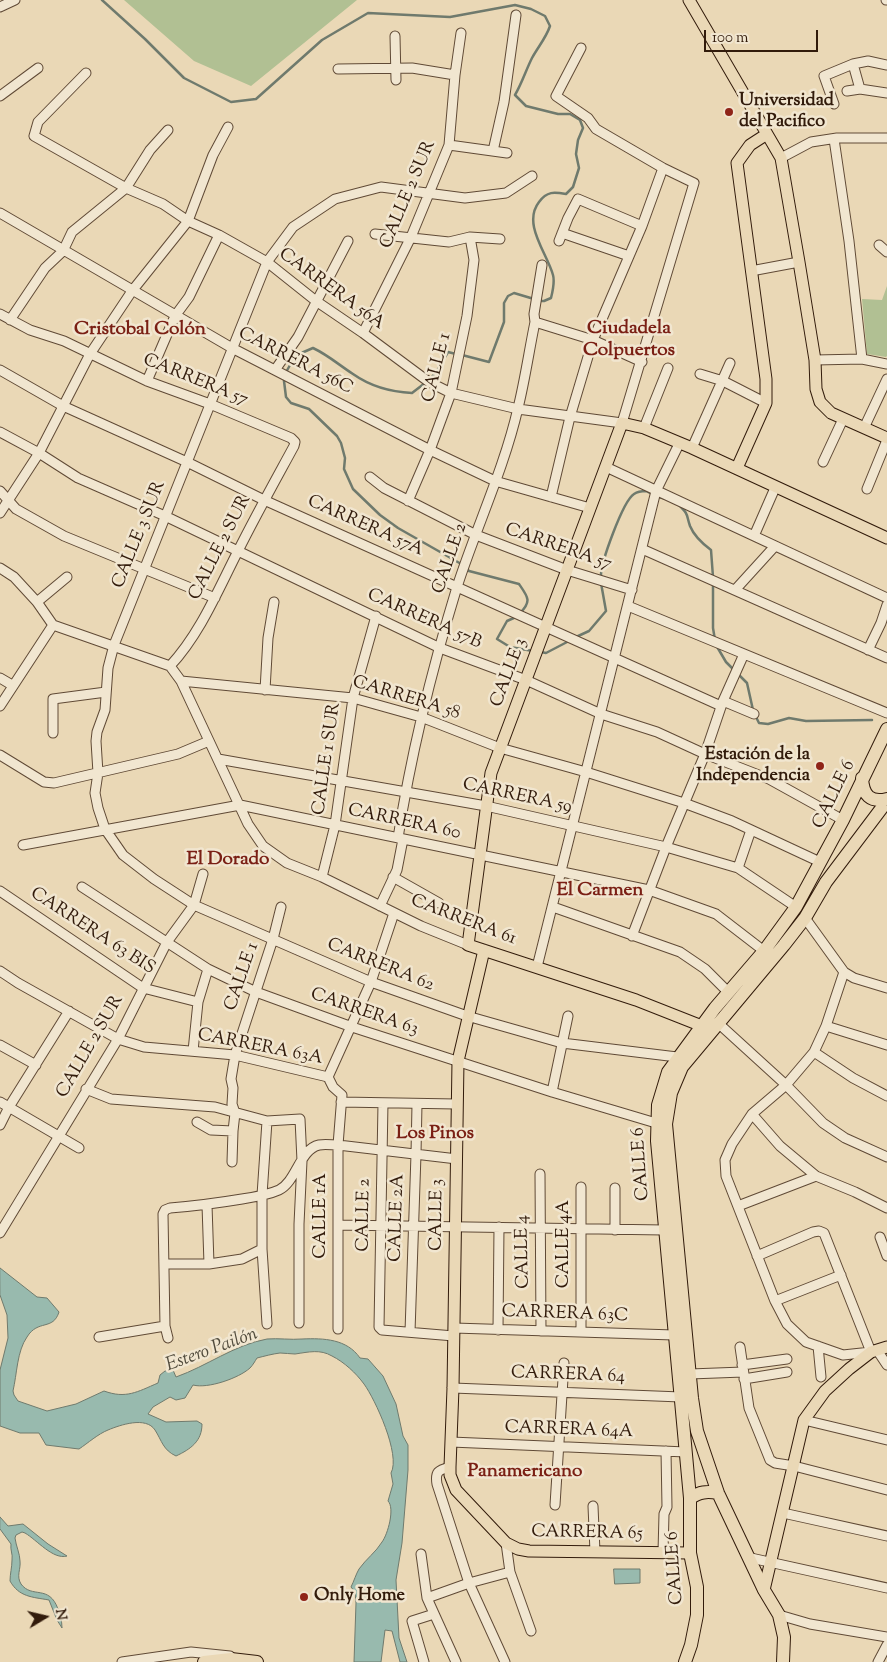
<!DOCTYPE html>
<meta charset="utf-8">
<style>
body{margin:0}
#map{position:relative;width:887px;height:1662px;overflow:hidden;background:#ead8b6;font-family:"Sorts Mill Goudy",serif}
canvas{display:block}
.north{position:absolute;left:20px;top:1592px;width:50px;height:50px;-webkit-text-stroke:4px #f1e6d0;paint-order:stroke;rotate:81deg;font-size:14px;font-weight:700;line-height:20px;text-align:center;color:#321b0b}
.north::after{content:'';display:block;margin:auto;width:18px;height:22px;background:#321b0b;clip-path:polygon(50% 0,100% 100%,50% 72%,0 100%)}
.scale{position:absolute;left:704px;top:30px;width:114px;height:22px;box-sizing:border-box;border:2px solid #321b0b;border-top:0;padding-left:6px;font-size:15px;line-height:18px;white-space:nowrap;color:#321b0b;-webkit-text-stroke:4px #f1e6d0;paint-order:stroke}
</style>
<div id="map">
<canvas width="887" height="1662"></canvas>
<div class="north">N</div>
<div class="scale">100 m</div>
</div>
<script>
const c = document.querySelector('canvas').getContext('2d');
c.lineJoin = 'round';
function fill(path, color) {
  c.fillStyle = color;
  c.fill(path, 'evenodd');
}
function strokePath(path, color, width, dash) {
  c.strokeStyle = color;
  c.lineWidth = width;
  c.lineCap = dash ? 'butt' : 'round';
  c.setLineDash(dash || []);
  c.stroke(path);
}
function drawText(font, color, halo, rows, align = 'center') {
  c.font = font + ' "Sorts Mill Goudy",serif';
  c.lineWidth = 5;
  c.setLineDash([]);
  c.textBaseline = 'middle';
  c.strokeStyle = halo;
  c.fillStyle = color;
  for (const [text, x, y, turn = 0] of rows) {
    c.save();
    c.translate(x, y);
    c.rotate((+turn || 0) * Math.PI / 180);
    c.textAlign = isNaN(turn) ? turn : align;
    if (halo) c.strokeText(text, 0, 0);
    c.fillText(text, 0, 0);
    c.restore();
  }
}
const green = new Path2D(`
 M124 0H357L251 86 194 61Z
 M887 286V356L886 357 867 354 862 299 882 300Z`);
const water = new Path2D(`
 M0 1268 37 1297 47 1298 59 1312C53 1331 38 1319 27 1337 17 1351 17 1374 13 1391L14 1395 18 1401 47 1411 76 1404 104 1391C126 1399 137 1392 158 1383L160 1375 165 1371 173 1370 176 1377C207 1366 234 1345 267 1339 278 1338 291 1340 302 1339 324 1338 347 1339 360 1358L368 1359 383 1376 396 1404 403 1436 408 1445V1470L402 1543 396 1580 399 1638 407 1662H400L392 1631 385 1630 381 1662H354L356 1603 355 1592 351 1587C354 1581 356 1574 359 1569 366 1559 376 1552 382 1542 388 1534 395 1508 388 1501L393 1484 391 1473C401 1455 375 1399 364 1384 356 1373 344 1362 332 1356 320 1349 309 1352 295 1354 290 1354 285 1353 280 1353 272 1354 265 1356 257 1358 255 1361 253 1365 250 1368 239 1378 208 1389 193 1385L185 1398 176 1400 170 1397 153 1407 148 1414 166 1422 197 1421 202 1424C202 1441 191 1449 176 1456 163 1450 162 1441 155 1430 146 1416 120 1425 108 1430 98 1434 88 1443 79 1449L46 1445 39 1433H20L0 1426V1370L8 1338 7 1315 0 1295Z
 M0 1517 8 1526 23 1524 48 1544 67 1556C53 1560 37 1540 25 1533L22 1532 16 1535 15 1538C16 1546 20 1554 20 1561 21 1569 16 1576 21 1584 32 1599 49 1584 58 1609 60 1615 62 1621 62 1628L57 1620 49 1600C32 1597 19 1597 10 1581 10 1574 12 1567 12 1560 13 1554 10 1550 11 1544L0 1529Z
 M614 1569H640V1583L615 1584Z`);
const stream = new Path2D(`
 M102 0 145 39 184 78 231 102 256 99 322 40 368 13 450 17 515 5 531 9 545 16 550 26C546 38 538 47 532 58 526 70 522 83 515 95L526 106 558 114H570L580 120 583 128 578 140 576 154 579 168 573 187 566 194C554 192 547 191 539 202 522 224 547 253 553 275 555 282 553 290 551 298L544 301H539
 M462 355 489 362 504 322V303L508 296 514 293 534 299
 M430 379 437 371 448 352 456 354
 M425 383 412 393C392 392 370 386 353 374 339 365 328 355 313 348L299 354 294 358 285 374 284 381 286 397 291 403 309 409 337 436 341 443 345 458 344 469 353 489 380 515 398 528 463 565 469 571 519 584C528 597 532 601 520 613
 M679 505C689 515 686 514 690 526 694 536 703 544 711 550L713 577
 M601 577C600 564 623 501 634 494 637 492 643 491 646 491L658 497 667 499
 M713 583V628L715 640
 M516 617 507 621 497 639 510 647 533 651
 M576 637 589 631 606 611 601 583
 M716 645 726 662 747 683 753 710
 M541 652 546 653 569 641
 M755 715 759 723 768 724 789 718 806 721 872 720`);
const minor = new Path2D(`
 M886 0H887
 M0 7 15 0
 M395 36 396 80
 M853 64 860 89
 M338 69 412 68 455 75
 M86 73 38 122 34 136 126 188 163 204 188 221 219 235 267 262 316 301 363 333 429 382 451 393 518 409 622 423 694 183 663 168 596 129 588 118 556 96 581 48
 M847 91 860 89 887 93
 M0 96 38 68
 M834 104 824 76 853 64 868 61 887 65
 M834 139 849 241 862 359
 M449 145 507 153
 M493 151 504 102 516 15
 M781 158 811 142 837 138H887
 M532 176 506 193 465 198 381 187 335 199 293 227 267 262 114 645 108 668 105 710 97 732 96 741 98 773 95 793 98 808 105 829 123 855 154 879 194 905 371 982 467 1016 562 1043 677 1057
 M0 213 232 348 430 450 495 481 590 508
 M562 233 629 256
 M375 234 449 242 470 237 500 239
 M559 241 568 218 578 199 642 226
 M879 245 887 252
 M751 271 799 262
 M0 314 30 330 64 341 147 381 210 404 291 438 295 442 294 446C275 481 256 515 238 551 218 590 200 634 170 666
 M10 320 45 268 63 251 72 232 126 188 150 150 168 130
 M535 322 593 340 642 362
 M363 333 411 237 449 145 455 75 461 33
 M815 360 862 359 887 364
 M0 370 63 406 187 462 264 500 721 706
 M275 370 298 337 348 241
 M700 374 723 381 766 403
 M147 381 175 316 189 297 219 235
 M644 428 668 368
 M864 428 887 379
 M0 432 39 453 78 478 165 516 440 648 526 680 601 714 657 732 705 754 769 779 843 820
 M692 448 730 363
 M823 462 843 419
 M606 467 887 598
 M370 477 384 488 476 535 567 570 632 590
 M867 489 887 440
 M0 491 16 509 64 536 215 598
 M551 497 570 417 593 340 642 226 663 168
 M408 501 430 450 451 393 467 316 474 260 470 237
 M0 513 39 453 90 354 132 291 188 221 213 155 228 127
 M754 536 775 488
 M642 549 887 658
 M0 568 14 577 37 602 53 625 170 666 181 681 248 824 263 846 287 863 322 877 421 926 468 945
 M735 590 775 546
 M37 602 67 577
 M628 606 887 713
 M868 650 881 623 887 605
 M0 678 12 685
 M181 681 353 698 421 717 500 748 586 772 684 803 732 821 820 862
 M265 690 268 638 274 602
 M723 701 754 714
 M0 706 53 625
 M53 733V699L106 692
 M0 755 44 782 54 783 178 754 209 741
 M218 759 486 806 666 847 738 868 796 907
 M398 838C411 753 432 669 457 587 476 528 504 469 518 408 525 380 529 351 535 322L534 314 542 265
 M23 845 240 805 649 890 716 914 764 951
 M738 868 751 830
 M322 877 335 825 353 698 376 616
 M393 877 439 903
 M82 887 208 969 256 992 352 1027 552 1092 656 1123
 M0 891 143 988 198 1002
 M380 906 397 870 403 839
 M553 907 680 952 705 969 729 993
 M805 918 844 972 854 978 887 988
 M632 936 666 847 705 754 723 701 744 654
 M537 967 656 491 679 444
 M0 971 18 983 118 1039 144 1047 235 1055 328 1077
 M718 1023 786 1085 823 1123 845 1138 887 1157
 M826 1026 887 1045
 M0 1045 36 1065
 M193 1051 198 1002 208 969
 M814 1052 853 1078 887 1096
 M328 1077 333 1087 342 1095 338 1145V1329
 M328 1077 371 982 394 913
 M86 1089 111 1099 215 1107 267 1121 300 1119 302 1161 299 1224V1323
 M552 1092 568 1016
 M0 1102 79 1148
 M341 1102 456 1104
 M383 1103 379 1327 382 1330 454 1336
 M752 1114 780 1146 816 1176 855 1192 887 1208
 M197 1122 211 1130 233 1131
 M0 1125 9 1107 69 1011
 M232 1162 233 1131 235 1113 232 1104 233 1088 231 1079 235 1055 273 939 281 907
 M540 1174 541 1331
 M207 1205 209 1264
 M738 1206 816 1176
 M339 1225 664 1230
 M615 1230V1188
 M0 1233 118 1039 167 942 194 905 203 874
 M880 1237 887 1256
 M757 1256 813 1232 819 1231 824 1233 871 1352 843 1355 806 1342 787 1324 775 1301 726 1176 725 1160 732 1144 752 1114 786 1085 814 1052 826 1026 844 972
 M165 1264H209L242 1259 262 1249
 M775 1301 841 1275
 M267 1324 262 1249V1195L267 1121
 M454 1328 674 1335
 M498 1330 499 1227
 M410 1332 416 1154 417 1104
 M581 1332V1187
 M99 1337 165 1326
 M168 1338 165 1326 163 1214 165 1210 170 1208C195 1206 218 1203 242 1199 255 1197 268 1195 279 1190 296 1182 300 1149 319 1145 325 1144 332 1145 338 1145L457 1159
 M818 1346 821 1377
 M740 1347 749 1408 770 1460 775 1463 794 1466 887 1490
 M877 1350 887 1365
 M742 1365 787 1359
 M690 1374 743 1372
 M744 1379 787 1372
 M453 1388 681 1397
 M804 1420 887 1440
 M451 1442 686 1452
 M450 1467C438 1470 435 1472 437 1484L469 1583 505 1662
 M555 1505 564 1363
 M593 1506 595 1552
 M783 1513 887 1536
 M506 1543 510 1572 531 1631
 M663 1552 664 1514 667 1507 666 1451
 M421 1554 427 1598 456 1662
 M751 1558 887 1588
 M427 1598 469 1583 510 1572
 M779 1615 810 1624 887 1637
 M122 1662 191 1652 230 1656
 M424 1662 412 1621 434 1614
 M878 1662 887 1645`);
const major = new Path2D(`
 M689 0 781 158 799 262 815 360 816 389 820 402 831 413 887 438
 M737 468 766 403V379L737 163 750 145 767 134
 M484 950 458 1061 453 1388 450 1467V1475L456 1490 506 1543 518 1549 529 1551 690 1553
 M702 1026 636 1000 468 945 491 773 622 423 644 428 692 448 887 538
 M764 1590 804 1420 825 1391 849 1369 871 1352 887 1347`);
const highway = new Path2D(`
 M862 778C863 795 870 803 887 799
 M690 1498C700 1492 706 1491 718 1493
 M204 1662 231 1659 257 1662
 M685 1662 691 1645 697 1615V1587L690 1553V1498L657 1141 658 1105 668 1072 715 1008 764 951 796 907 843 820 887 729
 M783 1662 784 1637 779 1615 764 1590 718 1493 697 1431 692 1398 666 1124 671 1093 682 1067 784 945 805 918 826 882 887 801`);
const markers = [
 [729,112,5,"#8f2418"],
 [820,766,5,"#8f2418"],
 [304,1597,5,"#8f2418"]
];
const poiNames = [
 ["Universidad",739,102],
 ["del Pacifico",739,123],
 ["Estación de la",810,756,"right"],
 ["Independencia",810,777,"right"],
 ["Only Home",314,1597]
];
const streetNames = [
 ["CALLE 2 SUR",409,195,-67],
 ["CARRERA 56A",331,290,36],
 ["CARRERA 56C",295,362,27],
 ["CALLE 1",438,368,-76],
 ["CARRERA 57",195,381,22],
 ["CARRERA 57A",365,527,24],
 ["CALLE 3 SUR",140,535,-68],
 ["CALLE 2 SUR",221,548,-63],
 ["CARRERA 57",558,548,19],
 ["CALLE 2",451,559,-71],
 ["CARRERA 57B",424,620,24],
 ["CALLE 3",510,673,-69],
 ["CARRERA 58",406,699,17],
 ["CALLE 1 SUR",328,759,-82],
 ["CALLE 6",835,795,-64],
 ["CARRERA 59",517,797,12],
 ["CARRERA 60",404,823,12],
 ["CARRERA 61",463,921,21],
 ["CARRERA 63 BIS",92,932,33],
 ["CARRERA 62",380,966,22],
 ["CALLE 1",243,977,-71],
 ["CARRERA 63",364,1013,19],
 ["CALLE 2 SUR",91,1047,-60],
 ["CARRERA 63A",260,1048,11],
 ["CALLE 6",642,1164,-94],
 ["CALLE 2",365,1215,-89],
 ["CALLE 3",438,1215,-89],
 ["CALLE 1A",322,1216,-90],
 ["CALLE 2A",398,1218,-88],
 ["CALLE 4A",565,1244,-90],
 ["CALLE 4",524,1252,-91],
 ["CARRERA 63C",565,1315,2],
 ["CARRERA 64",568,1376,2],
 ["CARRERA 64A",569,1431,2],
 ["CARRERA 65",587,1534,1],
 ["CALLE 6",676,1568,-94]
];
const neighbourhoodNames = [
 ["Ciudadela",629,330],
 ["Colpuertos",629,352],
 ["Cristobal Colón",140,331],
 ["El Dorado",228,861],
 ["El Carmen",600,892],
 ["Los Pinos",435,1135],
 ["Panamericano",525,1473]
];
const waterNames = [
 ["Estero Pailón",212,1351,-20]
];
fill(green, '#b1c093');
fill(water, '#98baae');
strokePath(water, '#6f7a6d', 1);
strokePath(stream, '#6f7a6d', 2.5);
strokePath(minor, '#604a36', 11);
strokePath(major, '#321b0b', 13);
strokePath(highway, '#321b0b', 14);
strokePath(minor, '#f1e6d0', 9);
strokePath(major, '#ead8b6', 11);
strokePath(highway, '#ead8b6', 12);
for (const [x, y, r, color] of markers) {
  const dot = new Path2D();
  dot.arc(x, y, r, 0, 2 * Math.PI);
  c.fillStyle = color;
  c.fill(dot);
  strokePath(dot, '#f1e6d0', 2);
}
drawText('bold 18px', '#321b0b', '#f1e6d0', poiNames, 'left');
drawText('18px', '#321b0b', '#f1e6d0', streetNames);
drawText('bold 19px', '#7a1f14', '#f1e6d0', neighbourhoodNames);
drawText('italic 19px', '#514b3c', '#f1e6d0', waterNames);
</script>
